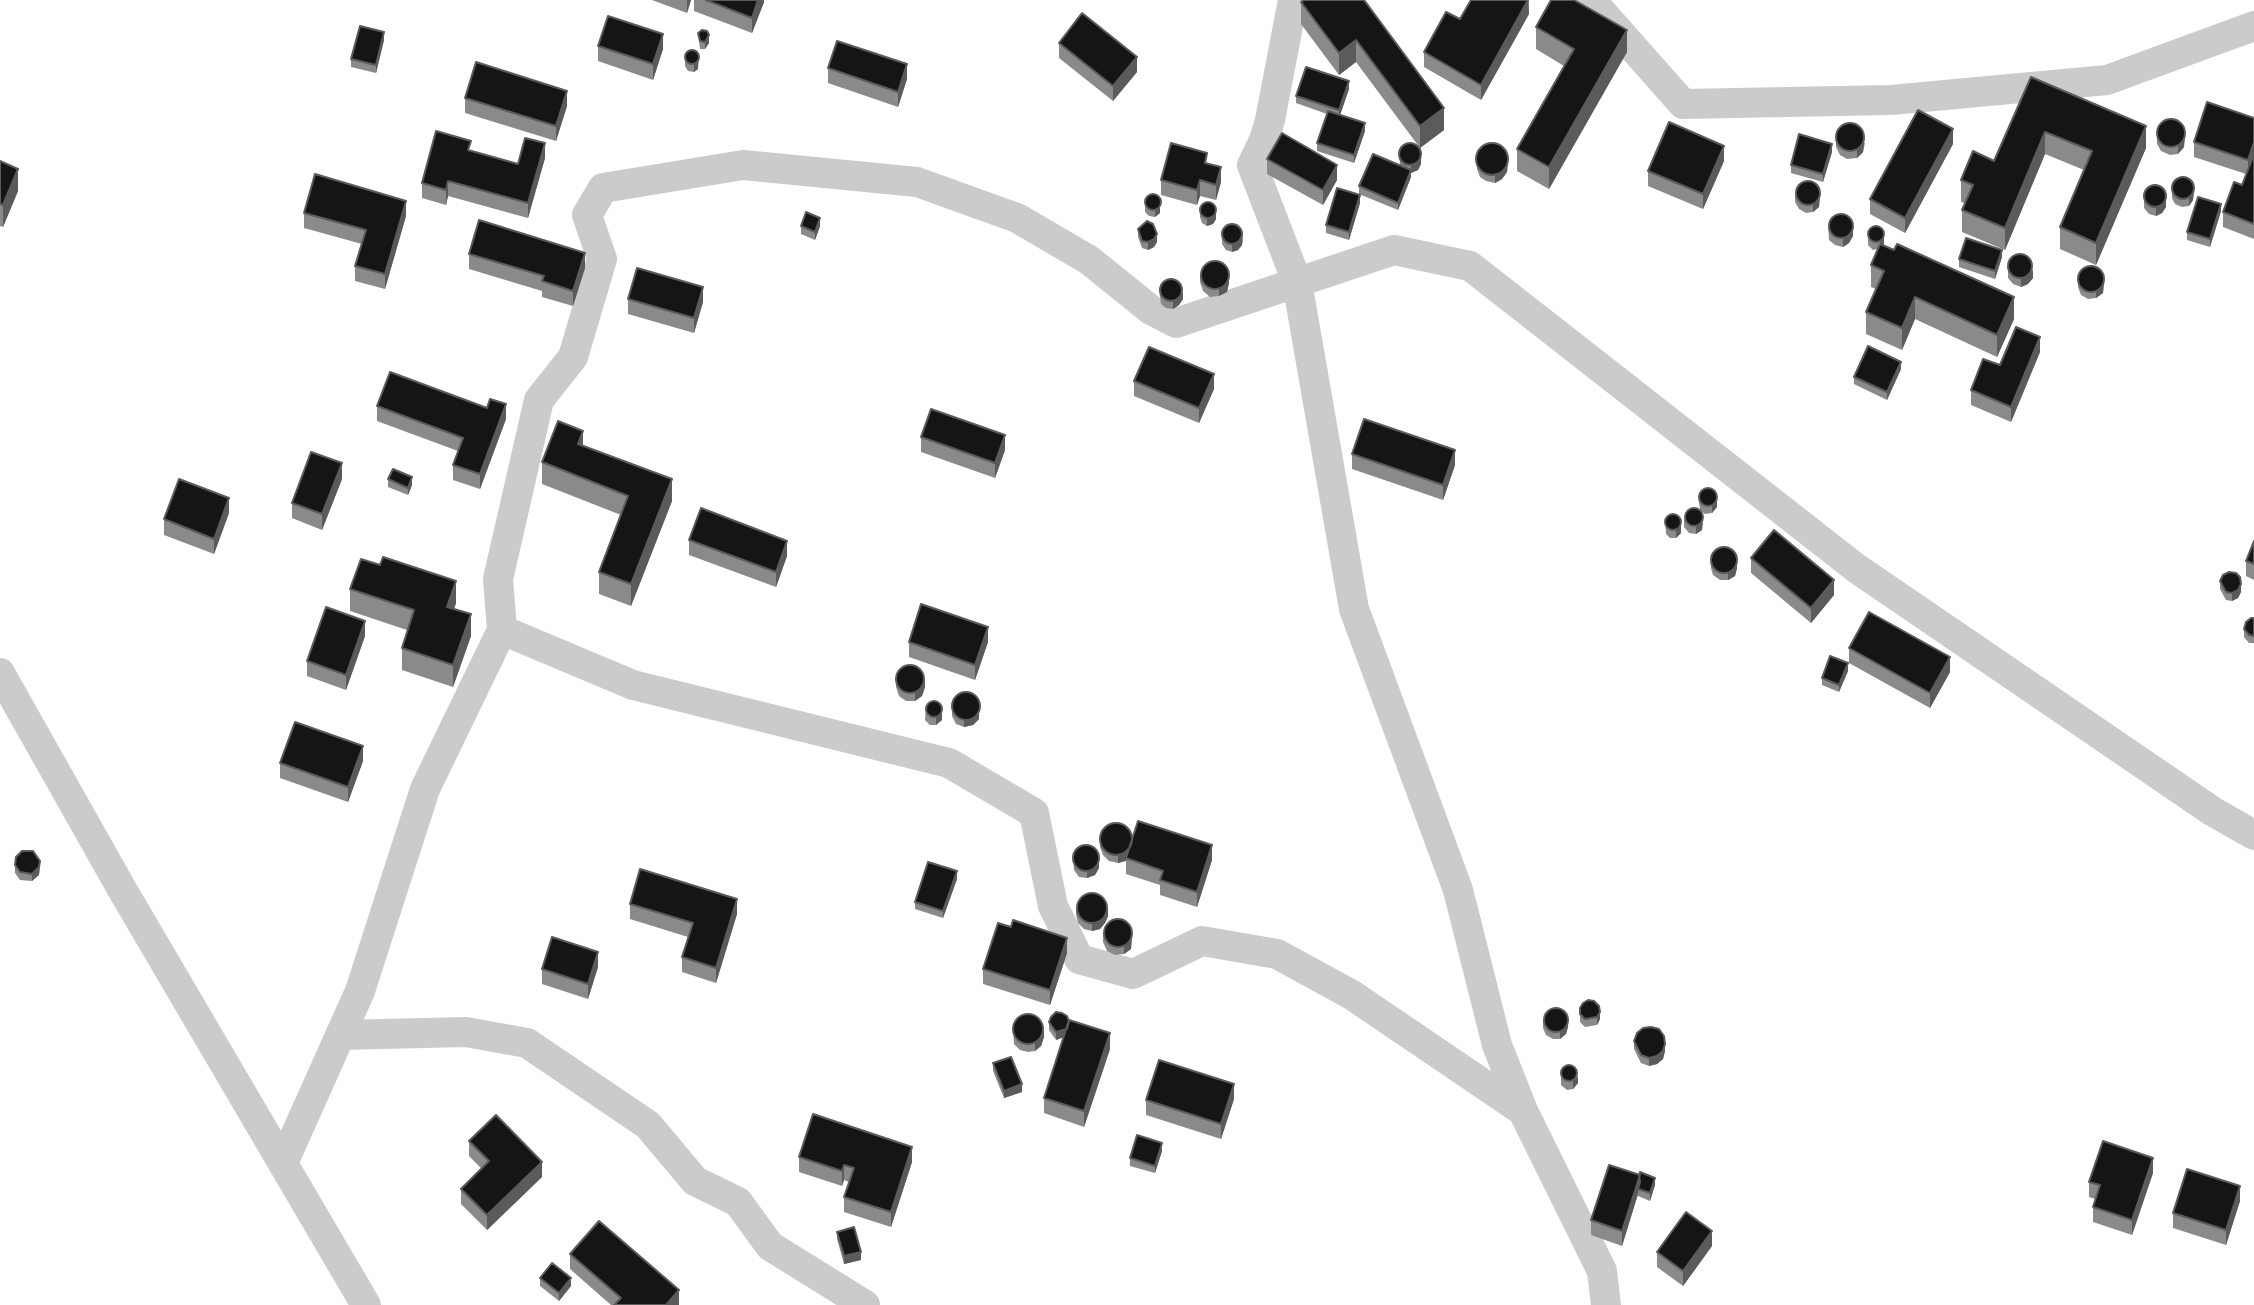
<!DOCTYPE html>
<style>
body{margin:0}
canvas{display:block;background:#fff}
</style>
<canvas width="2254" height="1305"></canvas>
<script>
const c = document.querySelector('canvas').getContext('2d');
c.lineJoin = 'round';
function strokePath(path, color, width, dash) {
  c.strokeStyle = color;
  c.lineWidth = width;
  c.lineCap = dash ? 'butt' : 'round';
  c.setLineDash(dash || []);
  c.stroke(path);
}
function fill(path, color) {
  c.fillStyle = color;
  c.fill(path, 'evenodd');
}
const minor = new Path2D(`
 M1293 0 1270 120 1264 140 1252 165 1297 282 1354 609 1458 890 1497 1045 1523 1111 1602 1271 1606 1305
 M1591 0 1683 104 1891 100 2107 80 2254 26
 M0 673 123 891 366 1305
 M341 1035 466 1032 527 1043 648 1125 695 1181 738 1202 770 1246 865 1305
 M1523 1111 1352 995 1277 954 1202 941 1133 974 1079 959 1053 906 1034 813 949 763 633 685 502 630 498 579 539 400 573 357 602 259 587 215 603 188 743 165 917 182 1017 218 1089 260 1151 310 1176 323 1394 250 1470 266 1856 568 2212 811 2254 835
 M283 1163 360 991 425 789 502 630`);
const wall = new Path2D(`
 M652 0H691L687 13Z
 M694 0H764V2L752 33 694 11Z
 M1364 0 1444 130 1420 148 1356 62 1339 75 1301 24V2Z
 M1529 0V14L1481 100 1424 67V52Z
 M1536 27 1627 52 1549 189 1517 171V149L1564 66 1536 49Z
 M698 33 709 43 705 49H700Z
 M384 40 376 73 351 67V59Z
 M1059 43 1137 72 1113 101 1059 58Z
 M598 46 663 49 653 80 598 61Z
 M690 50 698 69 694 72 688 71 685 66V59Z
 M828 68 907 79 898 107 828 83Z
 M2031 77 2146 148 2096 265 2060 249V227L2084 170 2045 154 2005 250 1962 232V210L1965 203 1961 202V180L1994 161Z
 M1349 89 1340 115 1365 131 1354 163 1317 151V143L1327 114 1296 103V96Z
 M465 98 567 106 556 141 465 113Z
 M2254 118V239L2223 227V212L2242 185 2246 174 2194 157V142Z
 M2157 136 2185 138 2184 147 2178 154 2170 155 2161 151 2157 144Z
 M1836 139 1865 143 1863 152 1857 158 1847 159 1840 155 1836 147Z
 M1953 144 1905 233 1870 214V199Z
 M471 151 518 164 545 158 528 218 448 196 446 205 422 198V183Z
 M1399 151 1421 164 1418 170 1411 173V177L1398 210 1359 194V186L1400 165Z
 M1832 152 1823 182 1791 173V165Z
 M1267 159 1337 180 1323 205 1267 174Z
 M0 161 18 191 3 227 0 226Z
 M1477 161 1508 164 1507 172 1502 179 1495 183 1486 181 1480 177 1477 169Z
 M1724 161 1703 209 1648 186V171Z
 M1207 164 1221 182 1216 200 1200 196 1197 205 1161 195V180Z
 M2172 190 2194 194 2193 200 2189 206 2182 207 2175 204 2172 198Z
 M2144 193 2166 207 2162 213 2156 216 2149 214 2144 208Z
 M1795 195 1820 199 1819 207 1813 212 1806 213 1799 209 1795 202Z
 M1145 198 1160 213 1155 217 1149 216 1145 212Z
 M1360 203 1349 240 1326 233V225Z
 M1200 209 1216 219 1213 224 1207 226 1202 223 1200 217Z
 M2221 211 2210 247 2187 240V232Z
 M304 213 406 216 385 289 355 281V266L362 244 304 228Z
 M1828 224 1853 236 1849 243 1843 247 1835 245 1829 240Z
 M801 226H820L815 240 801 234Z
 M1138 229 1157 242 1154 247 1148 250 1142 248 1138 237Z
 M1884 230V244L1883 245 2014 319 1997 357 1915 319 1902 350 1866 334V312L1876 289 1871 287V265L1877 249 1873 250 1868 245V231Z
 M1222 236 1243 239 1242 245 1238 250 1232 252 1226 250 1222 244Z
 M469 254 585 268 573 306 542 297V291L469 269Z
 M2002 257 1995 279 1959 267V259Z
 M2008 263 2033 278 2028 284 2021 287 2013 284 2008 278Z
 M1200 274 1229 283 1227 292 1219 296 1210 297 1203 291 1200 282Z
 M2078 280 2104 285 2103 293 2096 298 2088 299 2081 295 2078 287Z
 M1159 289 1183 299 1179 305 1173 309 1166 308 1161 304Z
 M628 299 703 302 694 333 628 314Z
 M2040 352 2011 422 1971 405V390L2000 365Z
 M1901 369 1887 400 1854 384V377Z
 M1134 381 1214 389 1199 423 1134 396Z
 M377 406 487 408 506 419 480 489 453 480V465L458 451 377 421Z
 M921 437 1005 450 995 478 921 452Z
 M583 446 672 501 631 606 599 594V572L621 515 542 484V462Z
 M1352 454 1455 465 1443 500 1352 469Z
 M342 479 322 530 292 518V503Z
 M388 479 412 485 408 495 388 487Z
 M1698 495 1717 507 1712 513 1705 514 1700 510Z
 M229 513 214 554 164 535V519Z
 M1665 519 1681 533 1676 538H1670L1666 534Z
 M1684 519 1703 523 1702 530 1696 534 1689 533 1684 527Z
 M689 540 787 556 776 587 689 555Z
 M2254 541V580L2246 576V561Z
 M1751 558 1834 595 1811 623 1751 573Z
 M1711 560 1737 568 1735 576 1728 580H1720L1713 575 1711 568Z
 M2220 581 2241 592 2238 598 2232 601 2226 600 2220 589Z
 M350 589 456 603 454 609 471 636 453 687 402 670V648L407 630 350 611Z
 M2254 618V643H2249L2244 637V629Z
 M365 636 346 690 307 676V661Z
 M909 642H988L975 680 909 657Z
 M1849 648 1950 672 1930 708 1849 663Z
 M1848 671 1839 692 1822 685V678Z
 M896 679 925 687 922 696 915 701H906L899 696 896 687Z
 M926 705 942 706V720L936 725H930L925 720Z
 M952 708 979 710V719L973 725 964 727 956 724 952 716Z
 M363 761 348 802 280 778V763Z
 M1132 838 1212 860 1197 907 1160 895V885L1126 874V860L1118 863 1109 861 1103 855 1100 847V840Z
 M1073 855 1099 868 1095 875 1087 878 1079 877 1074 870Z
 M15 865 40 868 39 875 32 881 20 880 15 873Z
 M957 879 943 918 915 909V902Z
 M630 904 737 914 716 983 682 972V957L688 937 630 919Z
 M1076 908 1108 916 1105 923 1100 929 1092 931 1084 929 1078 923 1076 915Z
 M1103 935 1132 939 1131 949 1124 954 1115 955 1107 951 1103 942Z
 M1067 953 1050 1005 983 984V969Z
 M598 967 588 999 542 984V969Z
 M1583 1003 1600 1019 1597 1025 1585 1027 1580 1022V1008Z
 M1543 1020 1568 1027 1566 1034 1560 1039H1553L1546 1035 1543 1028Z
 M1069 1021 1110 1049 1084 1127 1044 1113V1098L1064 1037 1056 1040 1049 1030V1022Z
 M1013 1028 1044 1037 1041 1046 1035 1051 1028 1052 1020 1050 1014 1044Z
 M1634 1041 1665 1051 1663 1059 1657 1064 1649 1066 1641 1063 1634 1049Z
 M993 1063 1022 1092 1004 1098 993 1071Z
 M1561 1070 1578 1083 1573 1089 1567 1090 1561 1085Z
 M1234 1099 1221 1139 1146 1115V1100Z
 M469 1141 542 1177 487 1230 461 1204V1189L482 1169 469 1156Z
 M1162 1151 1155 1173 1130 1166V1158Z
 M799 1157 912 1162 891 1227 844 1212V1197L849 1182 844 1180 842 1186 799 1172Z
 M1609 1165 1655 1185 1650 1201 1638 1196V1194L1622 1246 1591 1235V1220Z
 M2153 1173 2132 1235 2093 1222V1207L2095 1199 2089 1197V1182Z
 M2240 1201 2226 1245 2173 1228V1213Z
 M837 1232 861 1260 844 1264 837 1239Z
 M1712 1246 1683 1286 1657 1267V1252Z
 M570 1254 679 1305H611L570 1269Z
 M540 1278 571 1286 559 1301 540 1286Z`);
const shadedWall = new Path2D(`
 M687 0H691L687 13Z
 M758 0H764V2L752 33V18Z
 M1528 0 1529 14 1481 100V85Z
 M1627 30V52L1549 189V167Z
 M384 32V40L376 73V65Z
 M663 34V49L653 80V64Z
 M709 35V43L705 49V42Z
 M1356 40V62L1339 75V53Z
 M699 55 698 69 694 72V64Z
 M1137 57V72L1113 101V86Z
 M907 64V79L898 107V92Z
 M1349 81V89L1339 118V110Z
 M567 91V106L556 141V126Z
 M1444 108V130L1420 148V126Z
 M1365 123V131L1354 163V155Z
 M2146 126V148L2096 265V243Z
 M1953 129V144L1905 233V218Z
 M2185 130 2184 147 2178 154V146Z
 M2045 132V154L2005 250V228Z
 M1865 135 1863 152 1857 158V150Z
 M2254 142V157L2248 175V160Z
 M545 143V158L528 218V203Z
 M1832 144V152L1823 182V174Z
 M1724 146V161L1703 209V194Z
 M1421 156V164L1418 170 1411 173V165Z
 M1508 157 1507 172 1502 179 1495 183V175Z
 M1337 165V180L1323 205V190Z
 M1221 167V182L1216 200V185Z
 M18 169V191L3 227V205Z
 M1411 170V177L1398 210V203Z
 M1200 180V196L1197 205V190Z
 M448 181V196L446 205V190Z
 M2194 186 2193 200 2189 206V198Z
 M1820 191 1819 207 1813 212V204Z
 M1360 195V203L1349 240V232Z
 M2166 199V207L2162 213 2156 216V208Z
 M406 201V216L385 289V274Z
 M2221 204V211L2210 247V239Z
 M1160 205V213L1155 217V209Z
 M1216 212V219L1213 224 1207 226V219Z
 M820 218V226L815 240V232Z
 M1853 228V236L1849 243 1843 247V239Z
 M1243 232 1242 245 1238 250 1232 252V245Z
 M1157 234V242L1154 247 1148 250V242Z
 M1884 236V244L1880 249V241Z
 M2002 250V257L1995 279V271Z
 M585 253V268L573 306V291Z
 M2033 270V278L2028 284 2021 287V279Z
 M1229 275V283L1227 292 1219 296V289Z
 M2104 278 2103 293 2096 298V291Z
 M703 287V302L694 333V318Z
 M1183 292V299L1179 305 1173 309V301Z
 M1915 297V319L1902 350V328Z
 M2014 297V319L1997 357V335Z
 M2040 337V352L2011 422V407Z
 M1901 362V369L1887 400V392Z
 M1214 374V389L1199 423V408Z
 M506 404V419L480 489V474Z
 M583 431V453L578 444Z
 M1005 435V450L995 478V463Z
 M1455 450V465L1443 500V485Z
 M342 463V479L322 530V514Z
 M412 477V485L408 495V488Z
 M672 479V501L631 606V584Z
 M229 498V513L214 554V539Z
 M1717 499V507L1712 513V506Z
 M1703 515 1702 530 1696 534V527Z
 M1681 525V533L1676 538V530Z
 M787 541V556L776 587V572Z
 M1737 561V568L1735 576 1728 580V573Z
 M1834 580V595L1811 623V608Z
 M456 581V603L447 629V607Z
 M2241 584V592L2238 598 2232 601V593Z
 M471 614V636L453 687V665Z
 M365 621V636L346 690V675Z
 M988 627V642L975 680V665Z
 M1950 657V672L1930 708V693Z
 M1848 663V671L1839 692V685Z
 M925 680V687L922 696 915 701V693Z
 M979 703V719L973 725 964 727V719Z
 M942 713V720L936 725V717Z
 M363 746V761L348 802V787Z
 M1212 845V860L1197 907V892Z
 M1131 846 1126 861 1118 863V856Z
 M40 861 39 875 32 881V874Z
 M1099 861V868L1095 875 1087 878V871Z
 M957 871V879L943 918V911Z
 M737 899V914L716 983V968Z
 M1108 908V916L1105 923 1100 929 1092 931V923Z
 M1132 932 1131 949 1124 954V946Z
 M1067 938V953L1050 1005V990Z
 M598 952V967L588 999V984Z
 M1600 1012V1019L1597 1025V1017Z
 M1568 1020V1027L1566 1034 1560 1039V1031Z
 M1067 1028V1036L1056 1040V1032Z
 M1044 1030V1037L1041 1046 1035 1051V1043Z
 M1110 1033V1049L1084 1127V1111Z
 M1665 1044V1051L1663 1059 1657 1064 1649 1066V1058Z
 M1578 1076V1083L1573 1089V1081Z
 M1022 1084V1092L1004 1098V1091Z
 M1234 1084V1099L1221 1139V1124Z
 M1162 1143V1151L1155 1173V1166Z
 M912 1147V1162L891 1227V1212Z
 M2153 1158V1173L2132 1235V1220Z
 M542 1162V1177L487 1230V1215Z
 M844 1165V1180L842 1186V1171Z
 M1640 1175V1189H1638V1194L1622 1246V1231Z
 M1655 1178V1185L1650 1201V1193Z
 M2240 1186V1201L2226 1245V1230Z
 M1712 1231V1246L1683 1286V1271Z
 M861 1252V1260L844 1264V1256Z
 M571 1278V1286L559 1301V1293Z
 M679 1290V1305H666Z`);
const building = new Path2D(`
 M706 0H758L752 18Z
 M1304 0H1364L1444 108 1420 126 1356 40 1339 53 1301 2Z
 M1471 0H1528L1481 85 1424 52 1446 12 1460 19Z
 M1551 0H1574L1627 30 1549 167 1517 149 1574 49 1536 27Z
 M1082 13 1137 57 1113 86 1059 43Z
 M608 16 663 34 653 64 598 46Z
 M360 26 384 32 376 65 351 59Z
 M702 30 707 31 709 35 705 42 700 41 698 33Z
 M837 41 907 64 898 92 828 68Z
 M685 57a7 7 0 1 1 14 0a7 7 0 1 1-14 0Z
 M476 62 567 91 556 126 465 98Z
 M1306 67 1349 81 1339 110 1296 96Z
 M2031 77 2146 126 2096 243 2060 227 2092 151 2045 132 2005 228 1962 210 1973 185 1961 180 1973 151 1994 161Z
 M2207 102 2254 118V142L2248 160 2194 142Z
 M1918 110 1953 129 1905 218 1870 199Z
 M1328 111 1365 123 1354 155 1317 143Z
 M2157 133a14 14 0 1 1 28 0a14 14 0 1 1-28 0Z
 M1669 122 1724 146 1703 194 1648 171Z
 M1836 137a14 14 0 1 1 28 0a14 14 0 1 1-28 0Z
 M436 131 471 141 468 150 518 164 525 138 545 143 528 203 448 181 446 190 422 183Z
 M1282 133 1337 165 1323 190 1267 159Z
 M1799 134 1832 144 1823 174 1791 165Z
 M1171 143 1207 153 1205 163 1221 167 1216 185 1200 180 1197 190 1161 180Z
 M1399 154a11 11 0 1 1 22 0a11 11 0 1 1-22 0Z
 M1476 159a16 16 0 1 1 32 0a16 16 0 1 1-32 0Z
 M1373 154 1411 170 1398 203 1359 186Z
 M2254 154V224L2223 212 2234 182 2242 185Z
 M0 161 18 169 3 205 0 204Z
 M315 174 406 201 385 274 355 266 366 230 304 213Z
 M2172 188a11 11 0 1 1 22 0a11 11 0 1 1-22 0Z
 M1796 193a12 12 0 1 1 24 0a12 12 0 1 1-24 0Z
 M2144 196a11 11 0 1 1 22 0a11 11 0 1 1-22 0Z
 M1337 188 1360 195 1349 232 1326 225Z
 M1145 202a8 8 0 1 1 16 0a8 8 0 1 1-16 0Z
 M2198 197 2221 204 2210 239 2187 232Z
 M1200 210a8 8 0 1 1 16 0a8 8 0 1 1-16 0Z
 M806 212 820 218 815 232 801 226Z
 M1829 226a12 12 0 1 1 24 0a12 12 0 1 1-24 0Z
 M479 220 585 253 573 291 542 281 544 276 469 254Z
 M1147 221 1153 224 1157 234 1154 239 1148 242 1142 241 1138 229Z
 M1222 234a10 10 0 1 1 20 0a10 10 0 1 1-20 0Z
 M1868 234a8 8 0 1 1 16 0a8 8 0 1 1-16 0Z
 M1966 238 2002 250 1995 271 1959 259Z
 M1880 244 1894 250 1897 244 2014 297 1997 335 1915 297 1902 328 1866 312 1884 271 1871 265Z
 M2008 266a12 12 0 1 1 24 0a12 12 0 1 1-24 0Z
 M1201 275a14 14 0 1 1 28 0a14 14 0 1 1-28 0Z
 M2078 279a13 13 0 1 1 26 0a13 13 0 1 1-26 0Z
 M637 268 703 287 694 318 628 299Z
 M1160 290a11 11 0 1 1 22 0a11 11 0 1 1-22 0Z
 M2016 327 2040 337 2011 407 1971 390 1983 359 2000 365Z
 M1868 346 1901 362 1887 392 1854 377Z
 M1149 347 1214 374 1199 408 1134 381Z
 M390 372 487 408 490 399 506 404 480 474 453 465 463 438 377 406Z
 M931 409 1005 435 995 463 921 437Z
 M1364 419 1455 450 1443 485 1352 454Z
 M558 421 583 431 578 444 672 479 631 584 599 572 628 496 542 462Z
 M311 452 342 463 322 514 292 503Z
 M393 469 412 477 408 488 388 479Z
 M179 479 229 498 214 539 164 519Z
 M1699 497a9 9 0 1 1 18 0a9 9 0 1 1-18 0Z
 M701 508 787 541 776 572 689 540Z
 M1685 517a9 9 0 1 1 18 0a9 9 0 1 1-18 0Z
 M1665 522a8 8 0 1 1 16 0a8 8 0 1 1-16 0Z
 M1774 530 1834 580 1811 608 1751 558Z
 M2254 541V564L2246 561Z
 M1711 560a13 13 0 1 1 26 0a13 13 0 1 1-26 0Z
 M383 557 456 581 447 607 471 614 453 665 402 648 414 610 350 589 361 559 380 565Z
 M2229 572 2236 573 2240 577 2241 584 2238 590 2232 593 2226 592 2220 581 2223 575Z
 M921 604 988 627 975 665 909 642Z
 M326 607 365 621 346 675 307 661Z
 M1869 612 1950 657 1930 693 1849 648Z
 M2251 618H2254V636L2249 635 2244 629 2246 622Z
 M1830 656 1848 663 1839 685 1822 678Z
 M896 679a14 14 0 1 1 28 0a14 14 0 1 1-28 0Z
 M952 706a14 14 0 1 1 28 0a14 14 0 1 1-28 0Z
 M926 709a8 8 0 1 1 16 0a8 8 0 1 1-16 0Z
 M295 722 363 746 348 787 280 763Z
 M1138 821 1212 845 1197 892 1160 880 1163 871 1126 858Z
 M1100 839a16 16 0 1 1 32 0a16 16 0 1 1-32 0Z
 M1073 858a13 13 0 1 1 26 0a13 13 0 1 1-26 0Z
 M22 851H33L40 861 39 867 32 874 20 872 15 865 16 857Z
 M928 862 957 871 943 911 915 902Z
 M640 869 737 899 716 968 682 957 693 923 630 904Z
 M1077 908a15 15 0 1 1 30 0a15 15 0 1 1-30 0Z
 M1104 933a14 14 0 1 1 28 0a14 14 0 1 1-28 0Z
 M1013 920 1067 938 1050 990 983 969 998 923 1011 927Z
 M552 937 598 952 588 984 542 969Z
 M1588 1000 1594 1001 1599 1006 1600 1012 1597 1017 1585 1019 1580 1014V1008L1583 1003Z
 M1544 1020a12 12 0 1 1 24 0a12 12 0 1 1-24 0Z
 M1056 1012 1062 1013 1067 1016 1069 1021 1067 1029 1056 1032 1049 1022 1051 1017Z
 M1013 1029a15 15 0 1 1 30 0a15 15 0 1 1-30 0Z
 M1069 1020 1110 1033 1084 1111 1044 1098Z
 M1651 1027 1659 1029 1664 1036 1665 1044 1663 1051 1657 1056 1649 1058 1641 1055 1634 1041 1637 1033 1643 1028Z
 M1011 1057 1022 1084 1004 1091 993 1063Z
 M1159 1060 1234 1084 1221 1124 1146 1100Z
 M1561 1073a8 8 0 1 1 16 0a8 8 0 1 1-16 0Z
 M813 1114 912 1147 891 1212 844 1197 854 1168 844 1165 842 1171 799 1157Z
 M496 1115 542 1162 487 1215 461 1189 489 1161 469 1141Z
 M1137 1135 1162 1143 1155 1166 1130 1158Z
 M2103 1141 2153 1158 2132 1220 2093 1207 2100 1185 2089 1182Z
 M1609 1165 1640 1175 1622 1231 1591 1220Z
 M2187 1169 2240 1186 2226 1230 2173 1213Z
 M1640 1172 1655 1178 1650 1193 1638 1189 1640 1182 1639 1175Z
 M1686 1212 1712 1231 1683 1271 1657 1252Z
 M599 1221 679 1290 666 1305H614L621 1298 570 1254Z
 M854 1227 861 1252 844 1256 837 1232Z
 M552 1263 571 1278 559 1293 540 1278Z`);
strokePath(minor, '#cbcbcb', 30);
fill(wall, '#8a8a8a');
fill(shadedWall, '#5b5b5b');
fill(building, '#151515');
strokePath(building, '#5b5b5b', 2);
</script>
